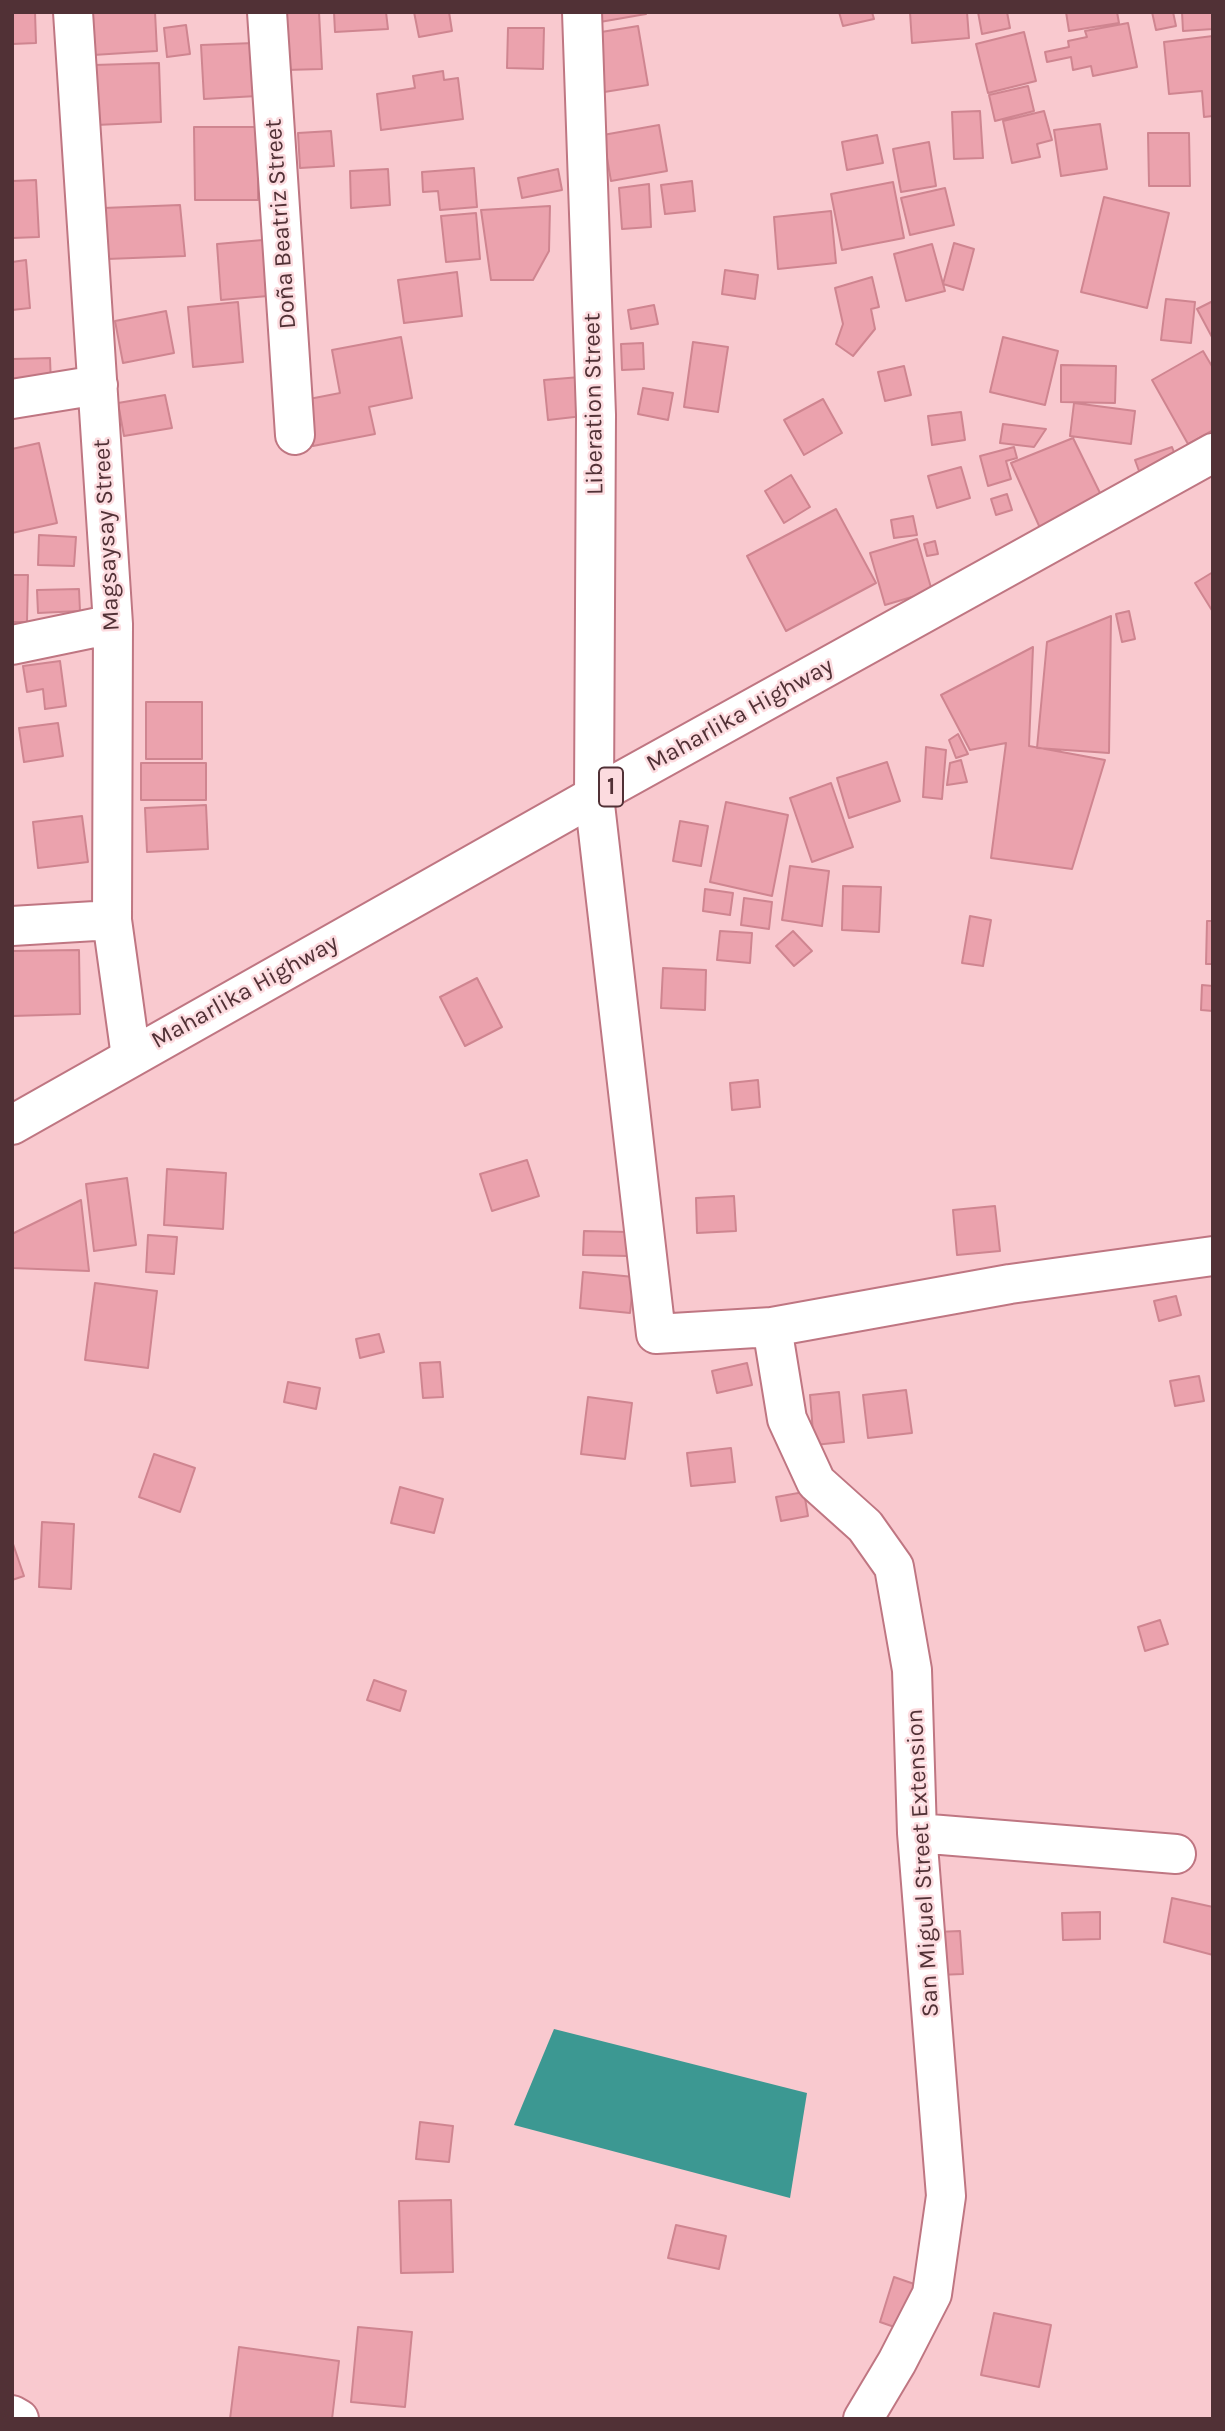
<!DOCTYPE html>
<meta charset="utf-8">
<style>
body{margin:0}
#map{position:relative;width:1225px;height:2431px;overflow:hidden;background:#f9c9cf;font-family:Karla,sans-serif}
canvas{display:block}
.frame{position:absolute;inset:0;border:14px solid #513136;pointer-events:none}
</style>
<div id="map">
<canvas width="1225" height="2431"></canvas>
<div class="frame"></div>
</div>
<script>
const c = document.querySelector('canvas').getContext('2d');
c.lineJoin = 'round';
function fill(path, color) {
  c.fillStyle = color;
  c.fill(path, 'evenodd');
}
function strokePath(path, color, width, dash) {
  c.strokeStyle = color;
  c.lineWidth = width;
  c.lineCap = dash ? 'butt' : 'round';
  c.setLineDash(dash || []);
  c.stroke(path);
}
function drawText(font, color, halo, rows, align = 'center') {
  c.font = font + ' Karla,sans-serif';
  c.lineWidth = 5;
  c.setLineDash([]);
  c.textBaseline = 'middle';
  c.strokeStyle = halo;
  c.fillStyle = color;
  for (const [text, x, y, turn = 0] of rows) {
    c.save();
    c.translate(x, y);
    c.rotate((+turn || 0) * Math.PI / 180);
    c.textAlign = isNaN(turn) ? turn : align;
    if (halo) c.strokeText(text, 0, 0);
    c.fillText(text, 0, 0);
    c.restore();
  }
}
const water = new Path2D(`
 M554 2029 807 2093 790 2198 514 2125Z`);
const building = new Path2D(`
 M12 12H35L36 43 12 44Z
 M90 12H155L157 51 93 55Z
 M283 12H319L322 69 285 70Z
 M334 12H386L388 29 335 32Z
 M414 12H449L452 31 419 37Z
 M599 12H645L646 14 600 22Z
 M839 12H872L874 19 843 26Z
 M910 12H967L969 38 912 43Z
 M978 12H1007L1010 28 982 34Z
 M1066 12H1117L1119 23 1069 31Z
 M1152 12H1173L1176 26 1156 30Z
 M1182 12H1213V29L1183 31Z
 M1128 23 1137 67 1093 76 1091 66 1073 70 1071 57 1047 62 1045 52 1069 47 1068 41 1087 37 1085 31Z
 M186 25 190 54 167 57 164 28Z
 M638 26 648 85 598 93 589 34Z
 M508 28H544L543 69 507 68Z
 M1024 32 1036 81 988 93 976 44Z
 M1213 36V116L1204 117 1202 91 1169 94 1164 42Z
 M254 43 257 96 204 99 201 45Z
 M159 63 161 122 96 125 94 65Z
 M443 71 444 80 458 78 463 119 381 130 377 94 415 88 413 76Z
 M1028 86 1034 111 995 121 989 95Z
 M980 111 983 158 954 159 952 112Z
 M1044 111 1052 140 1037 144 1040 157 1012 163 1003 121Z
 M1100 124 1107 169 1061 176 1054 130Z
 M659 125 667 171 611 181 603 135Z
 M194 127H258V200H195Z
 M331 131 334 166 300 168 298 133Z
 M1148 133H1189L1190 186H1149Z
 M877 135 883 163 847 170 842 142Z
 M929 142 936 186 901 192 893 149Z
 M474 168 477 207 440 210 438 191 423 192 422 172Z
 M388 169 390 205 351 208 350 171Z
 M558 169 562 190 522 198 518 178Z
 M36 180 39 237 12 238V181Z
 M692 181 695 211 665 214 661 185Z
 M893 182 904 238 842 250 831 194Z
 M649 184 651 227 622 229 619 188Z
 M945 188 954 225 910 235 901 198Z
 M1104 197 1169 213 1147 308 1081 292Z
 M180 205 185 256 107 259 103 208Z
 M550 206 549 251 533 280H491L481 210Z
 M831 211 836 263 778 269 774 217Z
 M476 213 480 259 446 262 441 216Z
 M263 240 268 296 221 300 217 244Z
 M954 243 974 249 963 290 943 284Z
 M932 244 945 291 906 301 894 254Z
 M26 260 30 308 12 310V262Z
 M725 270 758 275 755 299 722 294Z
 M457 272 462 316 404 323 398 280Z
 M872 277 879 307 871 309 875 329 853 356 836 344 843 324 835 288Z
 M1166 299 1195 302 1191 343 1161 340Z
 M1213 301V339L1197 309Z
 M238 302 243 362 193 367 188 307Z
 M654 305 658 324 631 329 628 310Z
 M166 311 174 353 123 363 115 321Z
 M401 337 412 398 369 407 375 434 313 446 304 400 340 393 332 350Z
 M1003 337 1058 351 1045 405 990 392Z
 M693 342 728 347 718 412 684 407Z
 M643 343 644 369 622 370 621 344Z
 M1203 351 1213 368V430L1188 444 1152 380Z
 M50 358 51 385H12V359Z
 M1061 365 1116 366 1115 403 1061 402Z
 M904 366 911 395 885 401 878 372Z
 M580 377 583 416 548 420 544 380Z
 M643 388 673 393 668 420 638 414Z
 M165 395 172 428 124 436 118 403Z
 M823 399 842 433 804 455 784 420Z
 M1074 403 1135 411 1131 444 1070 436Z
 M961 412 965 440 932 445 928 416Z
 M1003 424 1046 429 1034 447 1000 443Z
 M1073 438 1102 497 1040 528 1011 463Z
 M39 443 57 523 12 533V449Z
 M1014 447 1017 458 1006 461 1011 479 988 486 980 456Z
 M1172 447 1180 468 1143 482 1135 460Z
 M961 467 970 498 937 508 928 476Z
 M791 475 810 507 784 523 765 491Z
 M1007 494 1012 510 996 515 991 499Z
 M836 509 876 583 786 631 747 556Z
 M913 516 917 535 894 538 891 520Z
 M39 535 76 537 74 566 38 565Z
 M917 539 932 591 885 605 870 553Z
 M935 541 938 554 927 556 924 544Z
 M1213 572V612L1195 583Z
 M12 575H28L27 622H12Z
 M79 589 80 611 38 613 37 590Z
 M1129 611 1135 639 1122 642 1116 614Z
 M1111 616 1109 753 1037 748 1047 642Z
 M1033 647 1029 746 1105 760 1072 869 991 858 1006 743 970 750 941 695Z
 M60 661 66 706 45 709 43 689 27 692 23 666Z
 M146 702H202V759H146Z
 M58 723 63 756 24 762 19 728Z
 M958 734 968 754 956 758 949 740Z
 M926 747 946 750 942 799 923 797Z
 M961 760 967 782 947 785 950 763Z
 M887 762 900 801 849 818 837 778Z
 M141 763H206V800H141Z
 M831 783 853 847 812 862 790 798Z
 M726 802 788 815 772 896 710 882Z
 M206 805 208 849 147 852 145 808Z
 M82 816 88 862 38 868 33 822Z
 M680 821 708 826 701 866 673 861Z
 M790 866 829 871 822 926 782 920Z
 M843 886 881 887 879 932 842 930Z
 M705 889 733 893 730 915 703 911Z
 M744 898 772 902 769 929 741 925Z
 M970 916 991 920 983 966 962 963Z
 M1207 921H1213V964H1206Z
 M720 931 752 933 750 963 717 960Z
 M793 931 812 951 794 966 776 946Z
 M79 950 80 1014 12 1016V951Z
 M663 968 706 970 705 1010 661 1008Z
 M477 978 502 1027 465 1046 440 997Z
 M1202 985 1213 986V1011L1201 1010Z
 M758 1080 760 1107 732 1110 730 1083Z
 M527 1160 539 1196 492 1211 480 1174Z
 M167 1169 226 1173 223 1229 164 1225Z
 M127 1178 136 1245 94 1251 86 1184Z
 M734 1196 736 1231 697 1233 696 1198Z
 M81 1200 89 1271 12 1268V1234Z
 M995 1206 1000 1251 957 1255 953 1210Z
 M584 1231 629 1232 628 1256 583 1255Z
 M148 1235 177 1237 174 1274 146 1272Z
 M583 1272 634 1277 630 1313 580 1308Z
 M95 1283 157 1291 148 1368 85 1360Z
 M1176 1296 1181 1315 1159 1321 1154 1301Z
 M379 1334 384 1352 360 1358 356 1339Z
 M440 1362 443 1397 423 1398 420 1363Z
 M747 1363 752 1385 717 1393 712 1371Z
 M1199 1376 1204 1401 1175 1406 1170 1381Z
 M288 1382 320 1388 316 1409 284 1402Z
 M906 1390 912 1433 868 1438 863 1395Z
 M839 1392 844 1442 814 1445 810 1395Z
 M588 1397 632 1403 625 1459 581 1454Z
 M731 1448 735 1482 691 1486 687 1453Z
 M154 1454 195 1468 180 1512 139 1497Z
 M400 1487 443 1499 434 1533 391 1523Z
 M804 1492 808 1516 781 1521 776 1497Z
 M42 1522 74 1524 71 1589 39 1587Z
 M12 1541 24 1576 12 1580Z
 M1160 1620 1168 1644 1145 1651 1138 1627Z
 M374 1680 406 1691 400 1711 367 1700Z
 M1172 1898 1213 1907V1955L1164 1942Z
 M1100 1912V1939L1063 1940 1062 1913Z
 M960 1931 963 1974 938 1975 936 1932Z
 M420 2122 453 2126 449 2162 416 2159Z
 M451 2200 453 2272 401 2273 399 2201Z
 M676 2225 726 2236 719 2269 668 2258Z
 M894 2277 920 2286 906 2331 880 2322Z
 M994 2313 1051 2325 1039 2387 981 2375Z
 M358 2327 412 2332 405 2407 351 2402Z
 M239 2347 339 2361 332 2419H230Z`);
const street = new Path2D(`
 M73 12 113 624 112 920 131 1057
 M267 12 295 435
 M582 12 596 415 594 796 656 1334 772 1327 1010 1284 1213 1256
 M12 399 98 385
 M12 645 113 624
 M12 926 112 920
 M772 1327 787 1419 816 1482 865 1526 894 1567 912 1670 917 1833 946 2196 932 2294 897 2362 863 2419
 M917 1833 1176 1854
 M12 2415 19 2419`);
const highway = new Path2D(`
 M12 1125 594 796 1213 453`);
const shields = [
 [611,787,24]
];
const shieldNames = [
 ["1",611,787]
];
const streetNames = [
 ["Doña Beatriz Street",281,224,-94],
 ["Liberation Street",594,404,-91],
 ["Magsaysay Street",107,535,-93],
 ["Maharlika Highway",740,715,-29],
 ["Maharlika Highway",245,992,-29],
 ["San Miguel Street Extension",923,1863,-93]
];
fill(water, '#3c9892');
fill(building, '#eba2ad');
strokePath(building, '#cf8590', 2);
strokePath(street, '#bf7682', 42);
strokePath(highway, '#bf7682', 42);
strokePath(street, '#fff', 38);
strokePath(highway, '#fff', 38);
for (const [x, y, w] of shields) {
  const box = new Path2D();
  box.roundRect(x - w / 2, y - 19.5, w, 39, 5);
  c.fillStyle = '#fcdbdf';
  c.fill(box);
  strokePath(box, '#513136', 2);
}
drawText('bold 23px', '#513136', null, shieldNames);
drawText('24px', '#513136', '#fcdbdf', streetNames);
</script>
